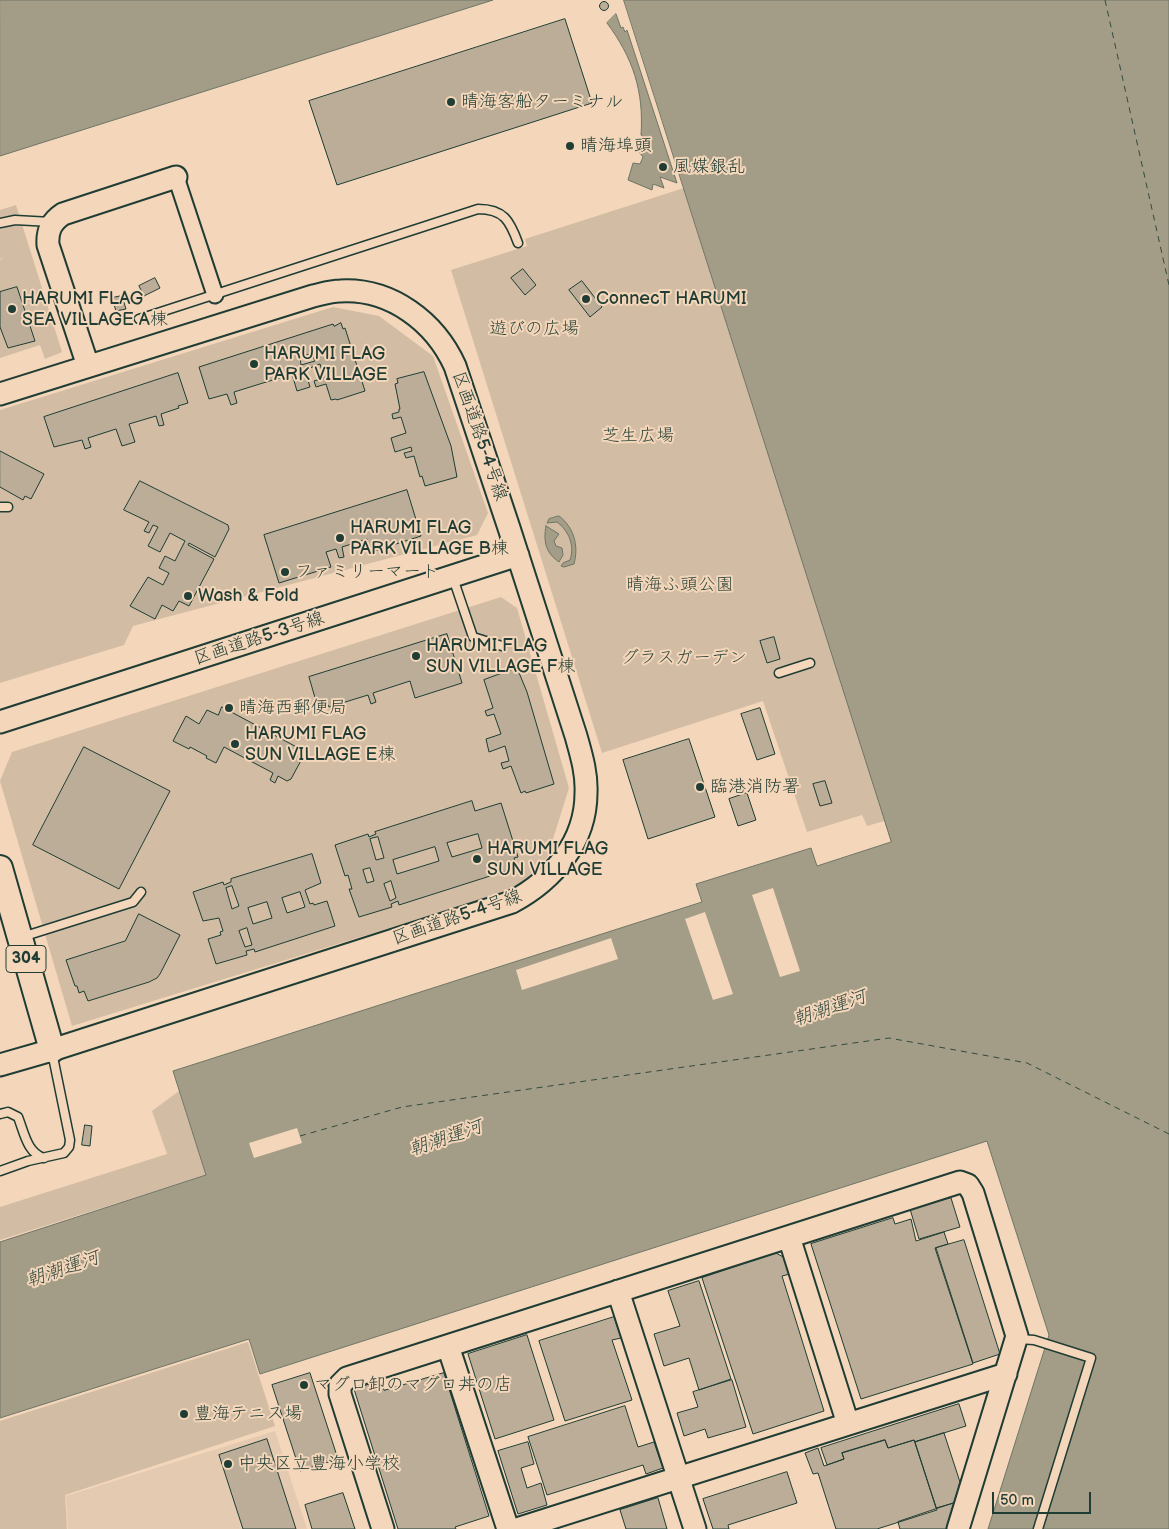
<!DOCTYPE html>
<meta charset="utf-8">
<style>
body{margin:0}
#map{position:relative;width:1169px;height:1529px;overflow:hidden;background:#f4d6ba;font-family:"Balsamiq Sans",sans-serif}
canvas{display:block}
.scale{position:absolute;left:992px;top:1492px;width:99px;height:22px;box-sizing:border-box;border:2px solid #1f3d34;border-top:0;padding-left:6px;font-size:15px;line-height:18px;white-space:nowrap;color:#1f3d34;-webkit-text-stroke:4px #f4d6ba;paint-order:stroke}
</style>
<div id="map">
<canvas width="1169" height="1529"></canvas>
<div class="scale">50 m</div>
</div>
<script>
const c = document.querySelector('canvas').getContext('2d');
c.lineJoin = 'round';
function fill(path, color) {
  c.fillStyle = color;
  c.fill(path, 'evenodd');
}
function strokePath(path, color, width, dash) {
  c.strokeStyle = color;
  c.lineWidth = width;
  c.lineCap = dash ? 'butt' : 'round';
  c.setLineDash(dash || []);
  c.stroke(path);
}
function drawText(font, color, halo, rows, align = 'center') {
  c.font = font + ' "Balsamiq Sans","Klee One",sans-serif';
  c.lineWidth = 4;
  c.setLineDash([]);
  c.textBaseline = 'middle';
  c.strokeStyle = halo;
  c.fillStyle = color;
  for (const [text, x, y, turn = 0] of rows) {
    c.save();
    c.translate(x, y);
    c.rotate((+turn || 0) * Math.PI / 180);
    c.textAlign = isNaN(turn) ? turn : align;
    if (halo) c.strokeText(text, 0, 0);
    c.fillText(text, 0, 0);
    c.restore();
  }
}
const built = new Path2D(`
 M275 1431 307 1529H68L66 1496Z`);
const green = new Path2D(`
 M684 188 884 821 867 826 862 815 807 832 763 701 602 753 451 270 527 246 525 239Z
 M16 205 62 352 45 359 40 345 0 358V260L4 258 0 259V210Z
 M333 307 379 316 433 356 488 513 477 535 133 626 124 645 0 683V410Z
 M501 597 517 608 569 788 547 858 516 889 72 1026 0 781 12 752Z
 M179 1091 206 1175 0 1240V1207L167 1154 152 1111Z
 M248 1342 275 1426 65 1495 67 1529H0V1421Z`);
const water = new Path2D(`
 M0 0H493L0 156Z
 M624 0H1169V1529H988L1049 1335 987 1141 260 1374 249 1339 0 1418V1242L206 1175 173 1071 702 902 696 884 811 848 817 866 891 842Z
 M616 14 621 28 623 27 625 32 627 30 677 183 660 177 664 188 653 184 652 190 628 180 633 163 640 164 643 157 639 152 643 153 648 148 650 143 641 135C644 91 633 58 607 23Z
 M559 516C574 527 579 546 574 564L564 567 561 566 563 563 570 560C575 546 569 531 557 522L547 523 549 519Z
 M546 526 559 534 554 541 556 546 562 548 563 555 559 562C546 553 543 542 546 526Z`);
const pier = new Path2D(`
 M773 888 800 971 780 977 752 895Z
 M705 912 733 994 713 1000 685 919Z
 M611 938 618 959 522 990 516 970Z
 M297 1128 302 1143 254 1158 249 1143Z`);
const ferry = new Path2D(`
 M1105 0 1169 285
 M300 1136 402 1107 889 1038 1027 1063 1169 1134`);
const building = new Path2D(`
 M599.5 6a4.5 4.5 0 1 1 9 0a4.5 4.5 0 1 1-9 0Z
 M565 19 592 103 337 185 309 101Z
 M523 269 536 285 525 295 511 278Z
 M155 278 160 288 144 296 139 286Z
 M582 281 602 307 590 317 569 290Z
 M17 287 35 341 8 348 0 327V292Z
 M122 296 126 309 116 311 112 298Z
 M341 323 343 329 345 328 365 391 337 400 336 399 331 400 326 384 316 387 314 381 324 378 320 364 305 370 310 387 297 391 292 374 234 392 237 403 231 405 227 394 209 399 199 367 333 324 334 326ZM312 354 315 361 301 365 300 357Z
 M424 372 451 446 457 477 425 486 422 476 420 477 414 456 406 458 404 453 412 451 411 447 395 452 391 438 406 433 401 417 393 419 392 414 399 412V409H400L395 384 398 383 397 379Z
 M178 373 188 403 178 406 179 408 161 414 164 425 159 426 156 416 129 424 135 442 122 446 116 429 88 438 91 447 85 449 82 440 54 447 44 417Z
 M0 451 44 474 31 499 25 496 23 500 0 487Z
 M140 481 228 525 229 529 215 557 189 543 188 545 214 559 189 606 179 601 173 611 162 605 155 619 130 606 148 577 163 585 169 573 159 568 165 556 175 561 185 541 170 533 160 552 148 546 158 527 153 525 149 533 144 531 149 522 124 510Z
 M407 490 421 536 371 552 367 539 342 547 344 557 339 558 336 549 326 552 331 567 279 583 264 535Z
 M447 634 462 683 415 698 410 681 373 693 376 702 371 704 368 695 329 707 328 705 318 708 309 677Z
 M774 637 780 659 767 663 760 641Z
 M517 668 527 692 554 784 526 793 525 791 521 793 511 766 503 769 501 763 509 761 505 746 489 752 486 739 501 734 494 714 487 716 485 711 493 708 484 680Z
 M222 707 304 751V755L291 779 287 781 278 776 275 783 270 780 273 773 224 747 216 763 206 758 207 756 190 747 189 749 173 741 186 716 199 724 207 710 218 715Z
 M760 708 775 754 757 760 741 714Z
 M689 739 715 817 648 839 623 760Z
 M84 747 170 791 119 889 33 845Z
 M825 781 832 803 820 806 813 784Z
 M747 793 756 820 738 826 729 799Z
 M472 801 475 811 501 803 518 857 514 858 516 864 508 867 509 870 399 905 398 901 391 904 392 907 359 917 349 889H352L348 875 345 876 335 845 368 834 369 837 376 834 375 832ZM478 834 482 848 452 857 447 843ZM378 837 384 858 376 860 370 839ZM435 847 439 861 397 874 393 860ZM370 868 374 881 367 883 363 870ZM391 881 396 898 390 901 384 884Z
 M312 854 321 883 305 890 310 904 313 903 314 905 327 901 335 926 255 952 254 949 246 951 247 955 216 964 208 939 221 935 220 932 223 931 219 918 203 921 193 892 223 882 224 885 231 882V879ZM232 886 239 906 232 909 226 888ZM300 892 305 907 287 913 282 898ZM267 902 272 918 253 924 248 908ZM247 928 252 945 245 947 239 931Z
 M139 914 180 935 160 974 157 978 149 982 88 1001 84 991 79 993 77 986H75L66 960 125 941Z
 M85 1125 92 1126 90 1146 82 1145Z
 M951 1198 960 1227 919 1239 910 1209Z
 M893 1218 895 1224 911 1219 916 1241 944 1232 948 1244 935 1248 973 1364 861 1399 811 1244Z
 M964 1240 1000 1354 973 1363 936 1248Z
 M776 1253 785 1258 790 1274 782 1276 824 1411 753 1434 702 1278Z
 M699 1281 731 1379 699 1390 689 1358 664 1366 654 1334 680 1326 668 1291Z
 M614 1317 621 1338 612 1340 632 1400 565 1421 539 1341Z
 M527 1335 554 1420 495 1439 468 1354Z
 M310 1373 338 1459 300 1471 272 1385Z
 M444 1373 489 1516 455 1527 456 1529H398L354 1389 381 1380 384 1390Z
 M732 1380 746 1427 708 1438 705 1429 684 1436 677 1413 698 1407 693 1392Z
 M959 1404 966 1426 915 1442 914 1440 888 1448 885 1440 842 1453 844 1459 827 1465 821 1448Z
 M625 1406 638 1447 654 1442 663 1468 646 1474 643 1465 547 1495 528 1437Z
 M944 1433 960 1482 954 1503 936 1508 915 1442Z
 M267 1439 296 1529H243L219 1455Z
 M885 1440 888 1448 914 1440 937 1510 877 1529H836L818 1473 813 1474 805 1453 818 1448 824 1466 844 1459 842 1453Z
 M528 1442 534 1464 521 1468 527 1488 541 1483 547 1505 518 1514 498 1451Z
 M787 1472 797 1503 728 1525 729 1529H713L703 1499Z
 M343 1493 355 1529H312L305 1505Z
 M658 1498 667 1529H626L620 1510Z
 M954 1503 946 1529H900L898 1522Z`);
const lane = new Path2D(`
 M0 223 15 220 51 222
 M139 319 478 209C504 209 510 221 518 243
 M0 507H8
 M453 578 473 637 502 646
 M779 673 810 663
 M22 937 133 902 141 892
 M0 1114 8 1112 18 1117C24 1132 27 1153 44 1158
 M0 1171 28 1161 64 1153 69 1147 70 1140 52 1052
 M1018 1339 1034 1340 1091 1358 1038 1529`);
const street = new Path2D(`
 M176 177 215 295`);
const secondary = new Path2D(`
 M88 366 48 245C47 231 51 222 63 214L176 177
 M0 394 313 296C322 294 331 291 340 291 391 288 435 322 455 366L509 528 576 736C581 754 587 773 586 793 586 842 553 880 512 902L52 1050 0 1065
 M0 722 518 555
 M789 1237 848 1424
 M618 1291 695 1529
 M448 1346 508 1529
 M383 1529 340 1394V1385L347 1378 960 1182 968 1185 973 1193 1017 1336 958 1529
 M517 1529 1006 1374`);
const primary = new Path2D(`
 M0 868 52 1050`);
const markers = [
 [451,102,5,"#1f3d34"],
 [570,146,5,"#1f3d34"],
 [663,167,5,"#1f3d34"],
 [586,299,5,"#1f3d34"],
 [12,309,5,"#1f3d34"],
 [254,364,5,"#1f3d34"],
 [340,538,5,"#1f3d34"],
 [285,572,5,"#1f3d34"],
 [188,596,5,"#1f3d34"],
 [416,656,5,"#1f3d34"],
 [229,708,5,"#1f3d34"],
 [235,744,5,"#1f3d34"],
 [700,787,5,"#1f3d34"],
 [477,859,5,"#1f3d34"],
 [304,1385,5,"#1f3d34"],
 [184,1414,5,"#1f3d34"],
 [228,1464,5,"#1f3d34"]
];
const shields = [
 [26,959,40]
];
const shieldNames = [
 ["304",26,959]
];
const poiNames = [
 ["晴海客船ターミナル",461,102],
 ["晴海埠頭",580,146],
 ["風媒銀乱",673,167],
 ["HARUMI FLAG",22,299],
 ["SEA VILLAGE A棟",22,320],
 ["ConnecT HARUMI",596,299],
 ["HARUMI FLAG",264,354],
 ["PARK VILLAGE",264,375],
 ["HARUMI FLAG",350,528],
 ["PARK VILLAGE B棟",350,549],
 ["ファミリーマート",295,572],
 ["Wash & Fold",198,596],
 ["HARUMI FLAG",426,646],
 ["SUN VILLAGE F棟",426,667],
 ["晴海西郵便局",239,708],
 ["HARUMI FLAG",245,734],
 ["SUN VILLAGE E棟",245,755],
 ["臨港消防署",710,787],
 ["HARUMI FLAG",487,849],
 ["SUN VILLAGE",487,870],
 ["マグロ卸のマグロ丼の店",314,1385],
 ["豊海テニス場",194,1414],
 ["中央区立豊海小学校",238,1464]
];
const parkNames = [
 ["遊びの広場",534,329],
 ["芝生広場",638,436],
 ["晴海ふ頭公園",680,585],
 ["グラスガーデン",684,658]
];
const streetNames = [
 ["区画道路5-4号線",479,436,71],
 ["区画道路5-3号線",259,639,-18],
 ["区画道路5-4号線",457,918,-19]
];
const waterNames = [
 ["朝潮運河",830,1009,-19],
 ["朝潮運河",446,1139,-19],
 ["朝潮運河",63,1270,-19]
];
fill(built, '#e3cab0');
fill(green, '#d2bda4');
fill(water, '#a39c87');
strokePath(water, '#6e7666', 1);
fill(pier, '#f4d6ba');
strokePath(ferry, '#334b40', 1, [6, 5]);
fill(building, '#bbad97');
strokePath(building, '#1f3d34', 1);
strokePath(lane, '#1f3d34', 11);
strokePath(street, '#1f3d34', 19);
strokePath(secondary, '#1f3d34', 25);
strokePath(primary, '#1f3d34', 28);
strokePath(lane, '#f4d6ba', 8);
strokePath(street, '#f4d6ba', 15);
strokePath(secondary, '#f4d6ba', 21);
strokePath(primary, '#f4d6ba', 24);
for (const [x, y, r, color] of markers) {
  const dot = new Path2D();
  dot.arc(x, y, r, 0, 2 * Math.PI);
  c.fillStyle = color;
  c.fill(dot);
  strokePath(dot, '#f4d6ba', 2);
}
for (const [x, y, w] of shields) {
  const box = new Path2D();
  box.roundRect(x - w / 2, y - 13.5, w, 27, 4);
  c.fillStyle = '#f4d6ba';
  c.fill(box);
  strokePath(box, '#1f3d34', 1);
}
drawText('bold 16px', '#1f3d34', null, shieldNames);
drawText('18px', '#1f3d34', '#f4d6ba', poiNames, 'left');
drawText('18px', '#314a3f', '#f4d6ba', parkNames);
drawText('18px', '#1f3d34', '#f4d6ba', streetNames);
drawText('italic 19px', '#334b40', '#f4d6ba', waterNames);
</script>
